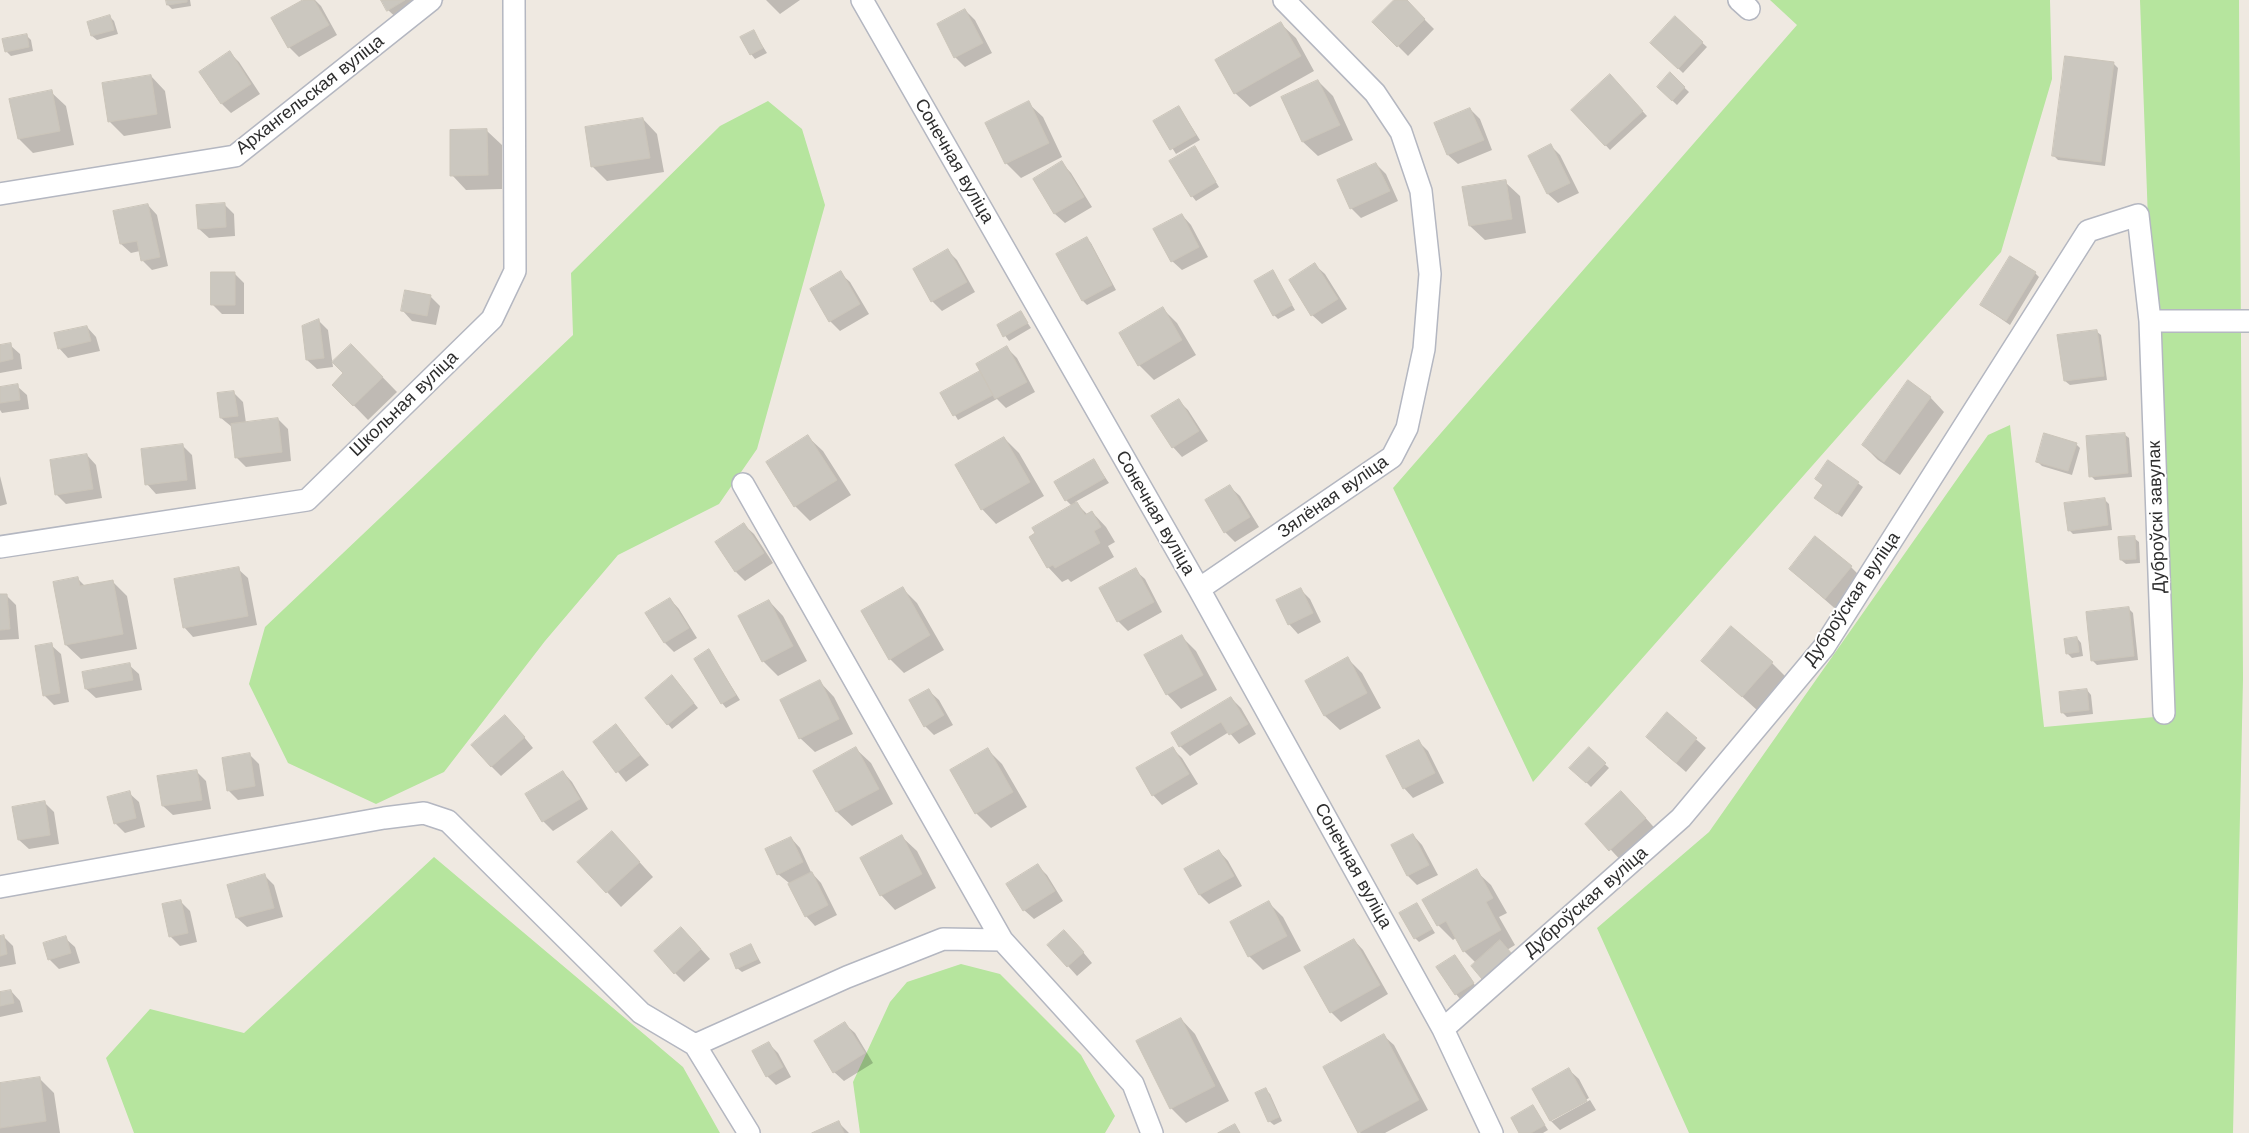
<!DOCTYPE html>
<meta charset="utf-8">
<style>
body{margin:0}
canvas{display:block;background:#efe9e1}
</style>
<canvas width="2249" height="1133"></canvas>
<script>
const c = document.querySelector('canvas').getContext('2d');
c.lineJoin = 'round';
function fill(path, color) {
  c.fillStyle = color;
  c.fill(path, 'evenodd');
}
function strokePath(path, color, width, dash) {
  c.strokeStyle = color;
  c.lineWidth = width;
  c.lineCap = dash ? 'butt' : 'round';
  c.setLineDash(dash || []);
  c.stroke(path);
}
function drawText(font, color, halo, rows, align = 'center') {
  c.font = font + ' "Work Sans",sans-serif';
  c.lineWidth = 4;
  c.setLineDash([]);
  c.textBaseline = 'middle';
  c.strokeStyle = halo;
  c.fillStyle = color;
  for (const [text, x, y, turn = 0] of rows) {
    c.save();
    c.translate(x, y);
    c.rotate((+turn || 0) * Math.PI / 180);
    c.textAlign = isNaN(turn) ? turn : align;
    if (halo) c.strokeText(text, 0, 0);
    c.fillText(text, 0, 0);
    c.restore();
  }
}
const green = new Path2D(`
 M1770 0H2050L2052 79 2001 252 1533 782 1393 488 1797 25Z
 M2140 0H2239L2243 679 2233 1133H1689L1597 928 1709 832 1988 435 2010 425 2044 727 2166 716Z
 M768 101 802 129 825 205 757 449 719 504 618 555 545 641 444 772 376 804 288 763 249 684 265 627 573 335 571 273 720 126Z
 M434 857 683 1067 720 1133H134L106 1058 150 1009 244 1033Z
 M961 964 1000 974 1081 1055 1115 1116 1105 1133H860L853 1082 890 1002 907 982Z`);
const shadow = new Path2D(`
 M167 0H190L191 6 172 9 168 5Z
 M305 0H315L321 6 337 35 299 57 289 47Z
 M382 0H444L403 24 388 10Z
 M766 0H800L780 14Z
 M1395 0H1405L1434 29 1408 56 1374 22Z
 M965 10 975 20 992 53 965 67 955 57Z
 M109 16 114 21 118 34 97 40 92 36 88 23Z
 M1675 18 1707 47 1683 73 1652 43Z
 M1281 24 1296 38 1314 71 1250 107 1235 93Z
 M753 31 767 53 755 59 751 54Z
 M27 36 31 40 33 51 11 56 6 51Z
 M230 53 239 62 260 94 231 113 222 104Z
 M2113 63 2118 68 2105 166 2058 160 2054 156Z
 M1670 74 1689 92 1677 105 1658 87Z
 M151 76 165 91 171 128 124 136 109 121Z
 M1610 76 1647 116 1610 150 1573 110Z
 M1318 81 1333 96 1353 140 1318 156 1303 142 1283 98Z
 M51 92 66 106 74 145 33 153 19 139Z
 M1028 103 1043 117 1062 157 1021 178 1006 163Z
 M1179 107 1200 140 1176 154 1155 121Z
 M1470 109 1480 119 1492 150 1458 164 1448 155 1435 124Z
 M643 119 657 134 664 172 607 181 592 166Z
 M487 131 502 145V189L466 190 452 175Z
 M1550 145 1560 155 1579 193 1558 203 1548 194 1530 156Z
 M1195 148 1219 187 1196 201 1192 196Z
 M1062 163 1071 173 1092 207 1065 223 1055 214 1034 180Z
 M1376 164 1386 174 1398 201 1361 218 1351 208 1339 181Z
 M1505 182 1520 196 1526 233 1485 240 1470 226Z
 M224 204 234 214 235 236 209 238 199 229Z
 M148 205 157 215 168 266 152 270 142 260 140 251 131 253 121 244Z
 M1182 215 1191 225 1208 257 1182 270 1172 261Z
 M1087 239 1091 243 1116 290 1087 305 1083 301Z
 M948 251 957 260 975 292 942 311 932 301 914 270Z
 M1315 265 1325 274 1347 309 1322 324 1312 315Z
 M1273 272 1295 310 1278 319 1274 315Z
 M234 273 244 283V314H222L213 305Z
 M840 273 850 282 869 314 840 331 830 321 812 289Z
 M2035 273 2039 277 2010 325 1981 305Z
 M430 296 440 306 436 325 412 321 403 311Z
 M1163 309 1177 323 1196 355 1154 380 1139 365 1121 334Z
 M1021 313 1031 328 1009 341 998 326Z
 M319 321 328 330 333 367 317 369 307 360Z
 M87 327 96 337 100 351 68 358 59 348Z
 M2096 331 2101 335 2107 380 2070 385 2065 381Z
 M10 345 20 354 22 369 0 373V347Z
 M1007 348 1017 358 1035 392 1006 408 997 399 958 420 942 394 982 372Z
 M366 360 397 392 368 420 334 385Z
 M17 386 27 395 29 409 2 413 0 410V388Z
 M233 392 243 402 246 423 278 419 288 429 291 461 246 467 236 457 232 427 221 418 218 394Z
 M1930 397 1944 412 1900 475 1878 460 1863 445Z
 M1179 401 1188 410 1208 441 1182 457 1173 447Z
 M2124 434 2129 438 2132 477 2095 480 2091 476Z
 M808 437 823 451 851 495 810 521 795 506 768 462Z
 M1004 438 1019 453 1044 496 996 524 982 509Z
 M2076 444 2080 448 2072 475 2042 466 2037 461Z
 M183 446 192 455 196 489 156 494 147 484Z
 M87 455 96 465 102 498 66 504 56 494Z
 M1094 461 1109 483 1075 502 1088 515 1092 512 1106 527 1115 542 1108 546 1114 557 1071 582 1068 579 1062 582 1048 567 1072 506 1066 500Z
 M1829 462 1863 487 1842 517 1820 502 1824 486 1816 479Z
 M0 476 7 504 0 506Z
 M1230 487 1240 496 1259 527 1235 542 1225 532Z
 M2104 499 2109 504 2112 530 2073 534 2069 530Z
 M744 525 754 534 773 563 745 581 736 572 717 543Z
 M2134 538 2139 542 2140 563 2126 564 2121 560Z
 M1851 567 1866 582 1840 613 1790 569Z
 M238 569 248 578 257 625 193 637 184 627Z
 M1135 570 1145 579 1162 612 1128 631 1118 621Z
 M78 579 85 586 112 581 127 596 137 649 81 659 66 645Z
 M902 588 917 603 944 650 904 673 890 659Z
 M1300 589 1310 599 1321 622 1298 634 1289 624Z
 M0 595H6L16 605 19 639 0 640Z
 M670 599 679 609 697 638 674 652 665 643 647 613Z
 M769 601 783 616 807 661 778 676 763 661 740 616Z
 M2129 609 2133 613 2138 660 2097 665 2092 660Z
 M1181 636 1196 651 1217 690 1181 709 1167 694Z
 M2077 638 2081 643 2083 656 2072 658 2067 653Z
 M51 645 61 654 69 702 54 705 44 695Z
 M709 651 740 700 726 708 722 703Z
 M1348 659 1362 673 1381 708 1340 730 1325 716 1306 681Z
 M1703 661 1772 663 1786 677 1758 711Z
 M129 665 139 674 142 690 96 698 86 689 84 673Z
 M676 681 698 708 672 729 646 698Z
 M820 682 834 697 853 734 815 752 800 738Z
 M2087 690 2091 695 2093 714 2067 717 2062 712Z
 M929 691 939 700 953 725 934 735 925 726Z
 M1231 698 1241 708 1256 734 1239 744 1229 732 1190 756 1180 746Z
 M1667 714 1706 748 1686 772 1657 747Z
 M515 726 533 748 501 776 491 766Z
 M616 726 649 765 626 782 594 742Z
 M1418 741 1428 751 1444 783 1413 798 1404 788Z
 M1172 748 1182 758 1198 784 1162 805 1153 795Z
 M856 749 871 763 893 804 852 826 837 812 815 771Z
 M1589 749 1609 768 1591 787 1571 767Z
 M988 750 1002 764 1027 807 991 828 976 813Z
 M250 755 259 764 264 796 238 800 228 790Z
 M196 771 206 781 211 809 173 815 163 806Z
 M563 772 572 782 588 809 553 831 543 821 527 794Z
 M129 793 139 802 145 827 125 833 115 823Z
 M44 802 54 812 59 844 29 849 19 840Z
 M1636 807 1659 833 1625 865 1587 824Z
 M1413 835 1422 845 1438 875 1417 885 1408 876Z
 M902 837 917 851 936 888 895 910 881 895Z
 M791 838 800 848 811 872 821 883 837 915 815 926 806 916 789 883 778 874Z
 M626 847 653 877 621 907 607 892Z
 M1219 851 1228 861 1242 886 1209 904 1200 895 1186 869Z
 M1038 866 1047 875 1063 901 1034 919 1024 910Z
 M1476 871 1491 885 1507 913 1499 917 1515 945 1507 950 1515 959 1487 983 1472 966 1476 963 1464 951 1457 937 1453 940 1438 925Z
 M264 875 274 885 283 917 247 927 237 918Z
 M180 901 190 911 197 942 180 946 170 936Z
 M1269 903 1283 917 1301 951 1263 970 1249 956Z
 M1417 905 1435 933 1419 942 1415 938Z
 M3 936 13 946 16 964 0 967V937Z
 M65 938 75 947 80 963 59 969 49 959Z
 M691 938 710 959 684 982 675 973Z
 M1354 940 1363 950 1388 994 1341 1022 1331 1012 1306 968Z
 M1074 941 1092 963 1077 976 1049 945Z
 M751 946 761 963 742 972 737 968Z
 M1455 957 1477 988 1460 999 1456 994Z
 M11 991 20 1001 23 1012 0 1017V993Z
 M1181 1019 1195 1034 1229 1101 1186 1123 1171 1108Z
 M845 1024 855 1033 873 1063 844 1081 834 1072Z
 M1384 1036 1394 1045 1428 1110 1385 1133H1360Z
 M768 1043 778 1053 791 1077 776 1085 767 1076Z
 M1569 1070 1579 1079 1589 1098 1552 1119V1121L1590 1100 1596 1110 1560 1130 1551 1121Z
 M39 1078 54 1093 60 1133H0V1084Z
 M1266 1090 1270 1094 1282 1121 1274 1125 1269 1121Z
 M1533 1106 1548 1130 1543 1133H1521Z
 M839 1123 849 1133H815Z`);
const building = new Path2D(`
 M166 0H187V2L167 5Z
 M303 0H314L329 25 288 48 271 18Z
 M381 0H405L387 11Z
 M1394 0H1407L1425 19 1397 47 1372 22Z
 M965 9 983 43 954 58 937 24Z
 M110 15 114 30 91 36 87 22Z
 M1675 16 1703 42 1678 69 1650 43Z
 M1281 22 1301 56 1234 94 1215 60Z
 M754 30 763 48 750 55 740 37Z
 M27 34 29 47 5 52 2 39Z
 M230 51 251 84 221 104 199 72Z
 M2065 56 2114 62 2101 162 2052 156Z
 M1670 72 1685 87 1672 101 1657 87Z
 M1610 74 1643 111 1605 146 1571 110Z
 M151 75 157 114 108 122 102 83Z
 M1318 80 1340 125 1302 142 1281 97Z
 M52 90 60 131 18 139 9 99Z
 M1029 101 1049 143 1005 164 985 123Z
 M1179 106 1196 135 1170 150 1153 121Z
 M1470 108 1484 140 1447 155 1434 123Z
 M643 118 650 158 591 167 585 127Z
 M487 129 488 175 450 176V130Z
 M1551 144 1570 183 1547 194 1528 156Z
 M1195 146 1216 182 1191 197 1169 161Z
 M1062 161 1084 197 1054 214 1033 179Z
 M1376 163 1390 191 1350 209 1337 180Z
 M1506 180 1512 219 1469 226 1462 187Z
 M225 203 226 227 198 229 196 205Z
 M148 204 160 257 141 261 137 241 120 244 113 211Z
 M1182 214 1199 247 1171 262 1153 229Z
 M1087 237 1112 285 1082 301 1056 254Z
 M948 249 967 282 931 302 913 269Z
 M2010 256 2036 272 2006 321 1980 305Z
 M1315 263 1338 299 1311 316 1289 280Z
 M1273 270 1292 305 1273 316 1254 281Z
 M841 271 860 304 829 322 810 289Z
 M211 272H235V305H211Z
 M405 290 431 295 427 316 401 311Z
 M1163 307 1182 340 1138 366 1119 333Z
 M1021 311 1028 323 1003 337 997 325Z
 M319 319 324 358 306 360 302 326Z
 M87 326 91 341 58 349 54 333Z
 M2097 330 2104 376 2064 381 2057 335Z
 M11 343 13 359 0 362V345Z
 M351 344 383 377 353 406 332 385 343 373 332 362Z
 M1007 346 1027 382 995 399 976 364Z
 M980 371 993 395 953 416 940 393Z
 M1908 380 1931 397 1884 462 1862 445Z
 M18 384 20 400 0 403V387Z
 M234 391 238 416 220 418 217 393Z
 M1179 399 1199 431 1172 448 1151 416Z
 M278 418 282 452 235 458 231 424Z
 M2044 433 2077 443 2068 471 2036 462Z
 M2125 433 2128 473 2089 477 2086 436Z
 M808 435 837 480 794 507 766 462Z
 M1004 437 1030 482 981 510 955 465Z
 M183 444 187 480 145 485 141 449Z
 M87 454 93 489 55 495 50 460Z
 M1094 459 1105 478 1065 501 1054 482Z
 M1828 460 1859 482 1837 514 1814 498 1823 485 1815 479Z
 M1230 485 1250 517 1224 533 1205 500Z
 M2105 498 2108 525 2068 531 2064 503Z
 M1077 502 1085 515 1092 511 1101 527 1094 531 1100 543 1055 568 1053 565 1047 568 1029 537 1035 533 1032 528Z
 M744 523 764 553 735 572 715 542Z
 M1815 536 1852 566 1825 599 1789 569Z
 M2135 536 2136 559 2120 560 2118 537Z
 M239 567 248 616 183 628 174 579Z
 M1136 568 1154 602 1117 622 1099 588Z
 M78 577 80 586 113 580 123 634 65 645 53 582Z
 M903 587 930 635 889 660 861 611Z
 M1301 588 1313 613 1288 625 1276 600Z
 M0 594H7L10 629 0 630Z
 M670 598 689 628 664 643 645 613Z
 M769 600 793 646 762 662 738 616Z
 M2129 607 2134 656 2091 661 2086 612Z
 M1731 626 1773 662 1742 697 1701 661Z
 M1182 635 1203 675 1166 695 1144 655Z
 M2077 637 2079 652 2066 654 2064 639Z
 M52 643 60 693 43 696 35 646Z
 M709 649 736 695 721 704 694 659Z
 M1348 657 1367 693 1324 716 1305 681Z
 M130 663 133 680 85 689 82 672Z
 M672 675 694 703 667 725 645 698Z
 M820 680 839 719 799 739 780 700Z
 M929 689 944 715 924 727 909 700Z
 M2087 689 2089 710 2061 713 2059 692Z
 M1231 697 1248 724 1229 735 1221 722 1179 747 1171 733Z
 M1667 712 1697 738 1676 763 1646 737Z
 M505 715 525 737 491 767 471 745Z
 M616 724 640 755 616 773 593 742Z
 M1419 740 1435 773 1403 789 1386 756Z
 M856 747 879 789 836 812 813 771Z
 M1173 747 1189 774 1152 796 1136 768Z
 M1589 747 1606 763 1586 783 1569 768Z
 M988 748 1013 792 975 814 950 770Z
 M250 753 255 786 227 791 222 758Z
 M197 770 202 800 162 806 157 776Z
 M563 771 580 799 542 822 525 794Z
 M130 791 136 818 114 824 107 797Z
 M1621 791 1646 818 1609 851 1585 824Z
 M45 801 50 835 18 840 12 807Z
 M612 831 640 862 606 893 577 862Z
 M1413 834 1429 865 1407 876 1391 845Z
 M902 835 922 874 880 896 860 858Z
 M791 837 803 862 777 875 765 849Z
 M1219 850 1234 876 1199 895 1184 869Z
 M1038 864 1055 891 1023 911 1006 884Z
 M1477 869 1493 898 1486 902 1501 930 1463 952 1446 921 1437 926 1422 900Z
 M812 872 828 905 805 917 788 884Z
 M265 874 274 908 236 918 227 885Z
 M181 900 188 933 169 937 162 904Z
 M1269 901 1287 936 1248 957 1230 922Z
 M1417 903 1432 929 1414 939 1399 913Z
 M681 927 701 949 674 974 654 951Z
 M1064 930 1084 952 1067 967 1047 945Z
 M4 935 7 954 0 956V936Z
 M66 936 71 953 48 960 43 943Z
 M1354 939 1380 985 1330 1013 1304 967Z
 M1500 940 1512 954 1482 979 1471 966Z
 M751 944 758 959 736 969 730 954Z
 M1455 955 1474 983 1455 995 1436 967Z
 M11 990 14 1003 0 1006V992Z
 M1181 1018 1215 1086 1170 1109 1136 1041Z
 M845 1022 865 1053 833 1073 814 1041Z
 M1384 1034 1419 1100 1358 1133 1323 1067Z
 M769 1042 783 1067 766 1077 752 1051Z
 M1569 1068 1587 1101 1550 1121 1532 1089Z
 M40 1077 46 1121 0 1128V1083Z
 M1266 1088 1279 1117 1268 1122 1255 1093Z
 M1533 1105 1545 1125 1531 1133H1519L1511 1118Z
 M839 1121 844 1133H812Z
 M1235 1124 1240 1133H1218Z`);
const street = new Path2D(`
 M862 0 1199 589 1443 1029 1492 1133
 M1739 0 1749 9
 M0 194 235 156 431 0
 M2150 321H2249
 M743 484 1002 940 1133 1084 1152 1133
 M0 547 307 500 492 319 515 271 514 0
 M1199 589 1392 457 1407 428 1424 349 1430 274 1421 191 1401 132 1375 93 1284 0
 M0 887 384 818 424 813 448 821 641 1013 695 1045 749 1133
 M1443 1029 1681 818 1824 647 2088 231 2138 215 2150 321 2164 713
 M695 1045 847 977 943 939 1002 940`);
const streetNames = [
 ["Архангельская вуліца",310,95,-38],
 ["Сонечная вуліца",954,161,60],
 ["Школьная вуліца",404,404,-44],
 ["Зялёная вуліца",1333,497,-35],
 ["Сонечная вуліца",1155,513,60],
 ["Дуброўскі завулак",2157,517,-92],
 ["Дуброўская вуліца",1852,599,-56],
 ["Сонечная вуліца",1353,866,61],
 ["Дуброўская вуліца",1586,902,-41]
];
fill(green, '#b6e59e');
fill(shadow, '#0003');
fill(building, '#cbc7bf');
strokePath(building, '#cbc5ba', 1);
strokePath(street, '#b4b7c1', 24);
strokePath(street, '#fff', 21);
drawText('18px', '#2e2e2e', '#fff', streetNames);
</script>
